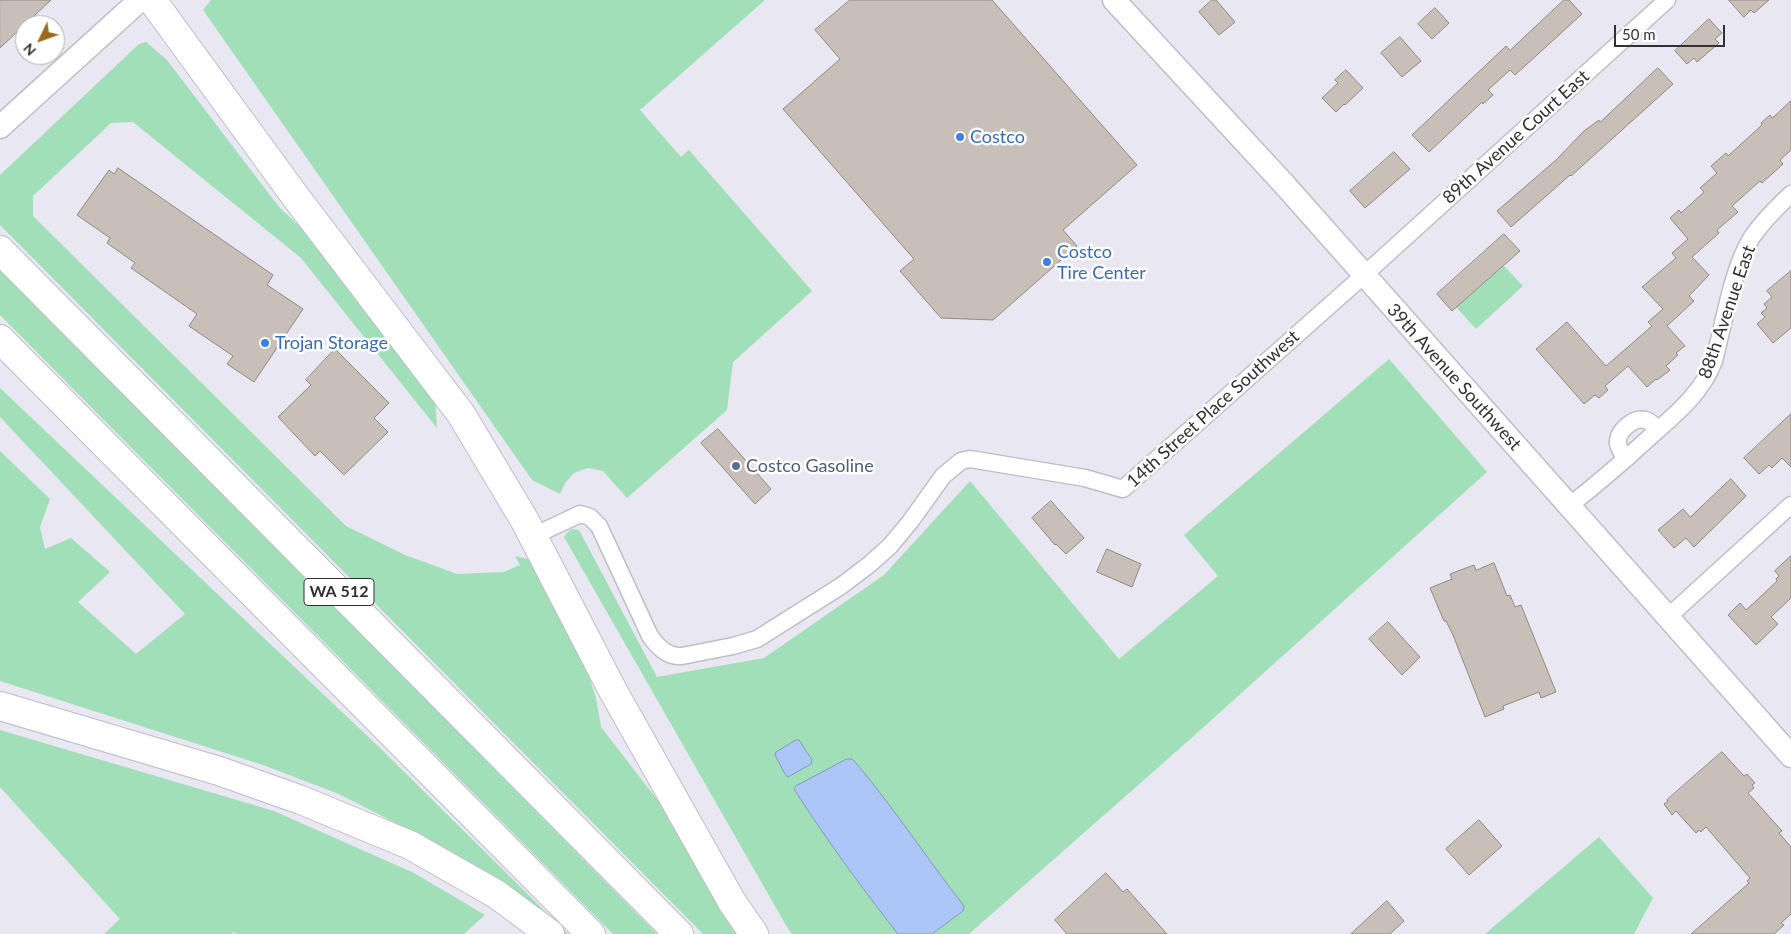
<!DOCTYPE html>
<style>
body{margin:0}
#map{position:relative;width:1791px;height:934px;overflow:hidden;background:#e8e7f2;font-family:Lato,sans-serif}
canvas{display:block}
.north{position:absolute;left:15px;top:15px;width:50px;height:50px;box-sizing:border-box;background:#fff;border:1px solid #adadae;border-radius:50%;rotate:228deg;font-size:14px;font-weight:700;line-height:20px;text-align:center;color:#313135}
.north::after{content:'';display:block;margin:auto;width:18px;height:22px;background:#9b6a1d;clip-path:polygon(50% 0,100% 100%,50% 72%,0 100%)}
.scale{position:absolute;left:1614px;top:25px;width:111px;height:22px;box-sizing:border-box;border:2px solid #313135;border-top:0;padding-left:6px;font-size:15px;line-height:18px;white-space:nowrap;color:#313135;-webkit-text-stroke:4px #fff;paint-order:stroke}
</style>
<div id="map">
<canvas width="1791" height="934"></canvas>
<div class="north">N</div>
<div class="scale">50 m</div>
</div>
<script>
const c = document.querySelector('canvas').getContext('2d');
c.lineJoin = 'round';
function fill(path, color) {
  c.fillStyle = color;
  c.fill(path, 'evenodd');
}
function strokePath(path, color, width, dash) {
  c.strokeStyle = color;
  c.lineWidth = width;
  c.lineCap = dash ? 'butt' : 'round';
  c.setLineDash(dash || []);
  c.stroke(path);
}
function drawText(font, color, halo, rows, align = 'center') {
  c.font = font + ' Lato,sans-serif';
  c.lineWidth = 5;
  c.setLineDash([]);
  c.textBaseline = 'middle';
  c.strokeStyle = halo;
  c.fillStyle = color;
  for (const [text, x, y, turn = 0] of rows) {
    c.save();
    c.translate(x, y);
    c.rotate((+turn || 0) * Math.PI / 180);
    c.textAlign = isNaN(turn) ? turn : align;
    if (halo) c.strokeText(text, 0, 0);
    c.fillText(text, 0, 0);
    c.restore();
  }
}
const green = new Path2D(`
 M211 0H765L640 110 681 157 689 150 812 291 733 362 727 410 627 498 603 471 588 468 574 473 565 483 560 494 532 480 203 10Z
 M146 42 167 60 279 207 312 238 435 397 437 428 301 258 133 122 111 123 33 196V216L346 526 405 555 457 574 504 572 520 565 515 556 532 560 545 591 582 654 596 698 601 727 659 802 725 908 743 934H703L0 225V175L139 44Z
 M1504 266 1523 286 1476 329 1456 307Z
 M0 268 657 934H613L0 315Z
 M1389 359 1487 472 1187 742 969 934H792L787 927 564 537 571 529 579 530 657 677 764 658 884 575 970 481 1119 659 1218 576 1184 535Z
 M0 388 380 748 568 934H565L490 880 415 833 339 794 263 765 0 681V451L50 499 40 527 45 549 71 538 110 572 78 602 136 654 185 614 0 417Z
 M0 730 274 811 414 873 485 915 464 934H237L234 932 231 934H104L120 919 0 787Z
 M1599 837 1653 898 1634 934H1485Z`);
const water = new Path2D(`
 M799 740 812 760 811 764 788 777 785 774 775 755 776 752 794 741Z
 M847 759H852L856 763C895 809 927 859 964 906L963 911 932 934H898C861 887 826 839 794 789L796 786Z`);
const building = new Path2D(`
 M0 0H51L0 48Z
 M850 0H992L1137 165 1063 230 1077 246 993 320 941 318 900 271 914 259 783 109 840 59 815 30Z
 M1212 0H1216L1235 22 1219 35 1199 12Z
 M1564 0H1569L1582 14 1515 75 1510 70 1488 90 1493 95 1483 104 1482 102 1429 152 1412 135 1506 46 1510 50Z
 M1729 0H1769L1754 13 1751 10 1744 17Z
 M1435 8 1449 23 1432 39 1418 24Z
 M1709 19 1722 33 1715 39 1719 43 1697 62 1694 58 1687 64 1675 51Z
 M1400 37 1421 61 1402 77 1381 53Z
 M1658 68 1673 84 1571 176 1570 175 1511 227 1497 211 1556 160 1584 131 1599 120 1600 122Z
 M1346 70 1363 88 1345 105 1344 104 1336 112 1322 98 1338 83 1335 80Z
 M1791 101V150L1780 160 1783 164 1762 183 1760 181 1732 206 1738 212 1717 230 1719 233 1692 257 1709 275 1689 296 1694 301 1667 326 1685 346 1676 353 1678 355 1666 366 1670 370 1657 380 1656 379 1647 387 1628 366 1605 386 1608 390 1599 398 1595 395 1584 404 1536 349 1567 322 1606 366 1652 326 1648 322 1663 309 1642 287 1676 258 1672 253 1688 239 1670 218 1679 210 1681 213 1704 192 1700 188 1717 173 1711 166 1726 153 1728 156 1762 125 1761 123 1770 115 1772 118Z
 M1394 152 1410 169 1365 208 1350 191Z
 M118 168 273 275 267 285 303 309 254 382 227 364 233 356 189 326 197 314 131 268 135 263 107 243 110 238 77 215 109 170 114 174Z
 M1504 234 1520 251 1452 311 1437 294Z
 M1791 271V328L1773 343 1757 324 1765 317 1761 313 1767 308 1764 304 1772 297 1767 291Z
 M335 349 389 403 374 418 388 432 344 475 320 451 315 456 278 417 311 385 306 380Z
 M1791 414V467L1782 458 1772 468 1769 465 1759 474 1744 458Z
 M718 429 771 489 755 504 701 443Z
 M1731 479 1746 496 1694 547 1686 538 1674 548 1658 530 1683 509 1690 517Z
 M1051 501 1084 538 1066 554 1056 544 1055 545 1032 518Z
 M1107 549 1141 564 1132 587 1097 572Z
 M1791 556V598L1771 617 1778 624 1756 645 1728 615 1740 603 1746 610 1756 601 1777 581 1776 579 1779 576 1775 571Z
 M1494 563 1507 596 1510 595 1515 607 1521 605 1556 692 1541 698 1539 692 1503 706 1504 709 1485 717 1453 635 1446 621H1444L1430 588 1452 579 1450 574 1474 565 1476 570Z
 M1388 622 1420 657 1402 675 1369 639Z
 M1722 752 1744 776 1747 774 1755 783 1752 785 1754 788 1748 793 1782 831 1779 833 1791 847V914L1781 923 1784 925 1774 934H1691L1749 883 1747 881 1750 878 1706 827 1701 832 1699 830 1696 833 1676 811 1672 815 1664 804 1668 801 1667 800Z
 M1479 820 1502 846 1469 875 1446 849Z
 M1106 873 1123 892 1127 889 1167 934H1067L1055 920Z
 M1387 901 1404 921 1390 934H1351Z`);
const street = new Path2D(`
 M1627 458C1623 454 1619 450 1618 444 1616 432 1633 417 1645 420 1651 421 1654 426 1658 430
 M1569 506C1597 484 1624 461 1651 436 1676 414 1702 393 1714 361 1724 323 1732 269 1752 237 1763 221 1777 207 1791 194
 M544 531 580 514 590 517 599 526 650 636C658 647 667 657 682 656L733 646 757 639 841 586 870 564 890 546 910 522 943 476 961 461 970 459 1085 478 1123 489 1364 275 1667 0
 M1668 617 1791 505`);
const secondary = new Path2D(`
 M1114 0 1283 183 1791 756
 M0 127 140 0`);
const highway = new Path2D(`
 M152 0 295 196 461 414 525 521 612 689 732 902 754 934
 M0 250 679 934
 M0 339 591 934
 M0 706 219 771 301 800 410 845 496 894 550 934`);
const markers = [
 [960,137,5,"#3f7fe0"],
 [1047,262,5,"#3f7fe0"],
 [265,343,5,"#3f7fe0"],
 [736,466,5,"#5c6f8a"]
];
const shields = [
 [339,592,70]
];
const shieldNames = [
 ["WA 512",339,592]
];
const shopNames = [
 ["Costco",970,137],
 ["Costco",1057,252],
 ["Tire Center",1057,273],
 ["Trojan Storage",275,343]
];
const streetNames = [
 ["89th Avenue Court East",1516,137,-42],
 ["88th Avenue East",1727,312,-71],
 ["39th Avenue Southwest",1454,377,48],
 ["14th Street Place Southwest",1213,409,-42]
];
const serviceNames = [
 ["Costco Gasoline",746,466]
];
fill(green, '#a1dfb8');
fill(water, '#acc6f7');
strokePath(water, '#8799bd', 1);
fill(building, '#c8c0b8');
strokePath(building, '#908981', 1);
strokePath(street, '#bebec8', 19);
strokePath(secondary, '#bebec8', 25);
strokePath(highway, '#bebec8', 30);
strokePath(street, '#fff', 16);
strokePath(secondary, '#fff', 22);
strokePath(highway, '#fff', 28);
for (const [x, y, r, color] of markers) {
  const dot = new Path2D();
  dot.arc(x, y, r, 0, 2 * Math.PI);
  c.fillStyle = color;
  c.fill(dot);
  strokePath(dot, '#fff', 2);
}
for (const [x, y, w] of shields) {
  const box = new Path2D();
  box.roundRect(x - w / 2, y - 13.5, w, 27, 4);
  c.fillStyle = '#fff';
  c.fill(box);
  strokePath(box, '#313135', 1);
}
drawText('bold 16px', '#313135', null, shieldNames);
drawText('18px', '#366cbe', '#fff', shopNames, 'left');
drawText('18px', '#313135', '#fff', streetNames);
drawText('18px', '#4e5e75', '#fff', serviceNames, 'left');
</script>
